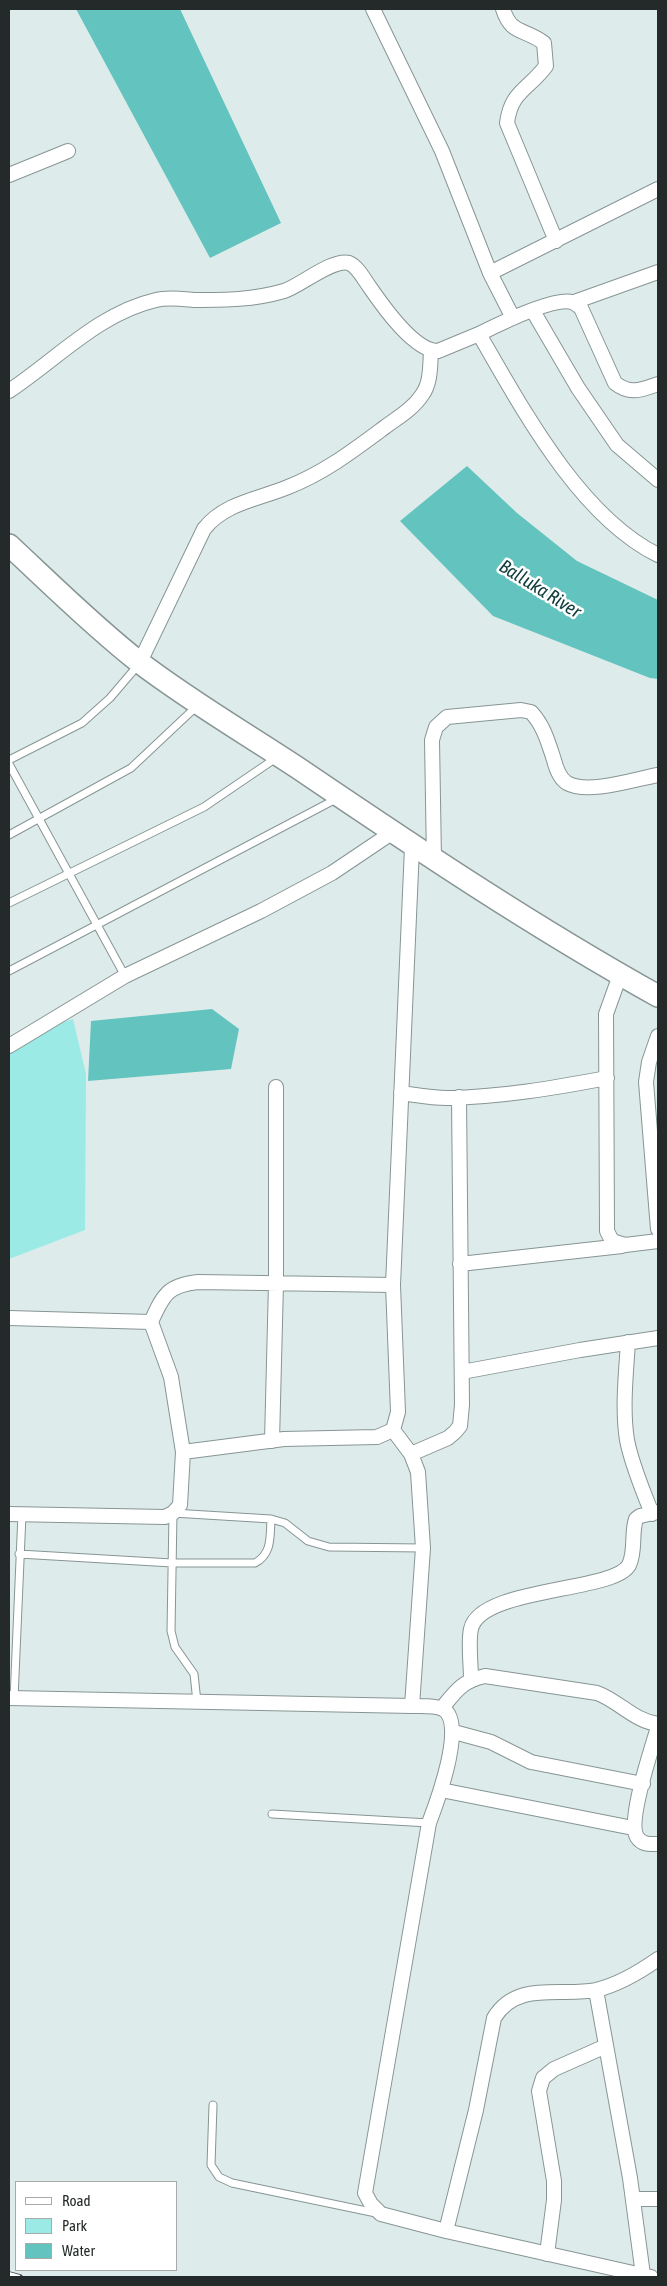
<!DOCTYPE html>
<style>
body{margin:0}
#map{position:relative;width:667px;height:2286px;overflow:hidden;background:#ddeceb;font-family:"Asap Condensed",sans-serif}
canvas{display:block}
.frame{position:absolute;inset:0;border:10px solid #242a29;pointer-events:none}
.legend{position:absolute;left:15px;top:2181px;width:162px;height:90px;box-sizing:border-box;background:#fff;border:1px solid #a7aaa9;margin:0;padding:6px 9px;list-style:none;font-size:15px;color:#242a29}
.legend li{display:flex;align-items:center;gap:10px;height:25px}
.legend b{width:25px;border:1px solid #a7aaa9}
</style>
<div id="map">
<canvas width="667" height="2286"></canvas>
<div class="frame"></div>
<ul class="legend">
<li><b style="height:6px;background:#fff"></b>Road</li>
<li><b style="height:14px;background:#9beae5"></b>Park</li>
<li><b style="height:14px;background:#63c3be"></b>Water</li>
</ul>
</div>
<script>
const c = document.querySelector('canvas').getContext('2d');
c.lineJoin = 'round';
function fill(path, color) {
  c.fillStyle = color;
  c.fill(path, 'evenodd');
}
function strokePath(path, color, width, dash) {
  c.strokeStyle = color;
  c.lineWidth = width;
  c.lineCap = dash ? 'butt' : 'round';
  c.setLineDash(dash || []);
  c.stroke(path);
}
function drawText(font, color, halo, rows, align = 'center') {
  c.font = font + ' "Asap Condensed",sans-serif';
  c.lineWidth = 5;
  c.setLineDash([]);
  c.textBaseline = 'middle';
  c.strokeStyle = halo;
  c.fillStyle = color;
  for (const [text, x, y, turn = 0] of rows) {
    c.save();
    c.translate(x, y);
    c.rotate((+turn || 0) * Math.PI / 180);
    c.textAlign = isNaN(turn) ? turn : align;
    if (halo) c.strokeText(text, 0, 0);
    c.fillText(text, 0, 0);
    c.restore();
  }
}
const green = new Path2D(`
 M73 1019 86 1074 85 1230 9 1259V1045L31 1033Z`);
const water = new Path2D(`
 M76 9H180L281 223 210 258Z
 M467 466 517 513 577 561 658 600V679L650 678 493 616 400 521Z
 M212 1009 239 1029 231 1069 88 1081 91 1021Z`);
const service = new Path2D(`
 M9 760 82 723 110 698 139 664
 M9 764 125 976
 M9 835 131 768 197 706
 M9 903 204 807 276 758
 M9 971 338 798
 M19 1554 172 1563H255C272 1554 270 1537 271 1519
 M14 1699 22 1514
 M197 1702 194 1674 175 1647 171 1631 173 1513 271 1519 285 1523 308 1541 329 1547 423 1548
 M272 1814 429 1823
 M213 2105 211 2165 219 2177 232 2183 376 2213`);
const minor = new Path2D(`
 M373 9 442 151 490 273 513 318
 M503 9C511 35 524 28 544 43L546 66C528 90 511 91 507 123L556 241
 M9 175 68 151
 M490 273 658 189
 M574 302 658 272
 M533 311 578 388 617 445 658 480
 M479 334C497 325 553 297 572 302 575 303 578 306 581 308L615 383C630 395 641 390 658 384
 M9 391C56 360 99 313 156 300 168 297 182 299 194 300 225 300 253 300 284 291 300 286 333 258 349 263 357 266 364 279 369 286 382 305 414 351 438 351L479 334C522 408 579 516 658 555
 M140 662 204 529C224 503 259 499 288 487 324 473 354 450 385 427 397 418 413 409 422 395 431 383 430 366 431 351
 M434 860 432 740 436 727 447 717 521 710 531 712C544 726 548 742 554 760 556 768 559 778 567 783 588 795 635 779 658 775
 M620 975 606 1014 607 1231 612 1241 625 1245 658 1241
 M658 1036 649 1062 646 1082 658 1229
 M9 1046 125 976 261 911 332 873 393 832
 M401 1093C416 1095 432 1098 447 1098 501 1097 554 1088 607 1078
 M460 1264 622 1246
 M9 1318 151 1322 171 1377 183 1452 180 1505 173 1513 165 1517 9 1514
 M151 1322C163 1295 168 1285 198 1282L393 1285
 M628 1342C626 1374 622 1409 627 1440 632 1466 643 1490 652 1514
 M462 1372 580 1350 658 1338
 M393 1430 411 1454 418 1472 423 1548 412 1706
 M272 1441 276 1283V1087
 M183 1452 284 1439 377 1437 393 1430 398 1412 393 1285 412 847
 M411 1454 448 1438 455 1432 460 1426 462 1405 459 1097
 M471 1679C471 1665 468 1642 471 1629 480 1587 615 1592 629 1565 636 1551 631 1533 636 1519L640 1516 658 1512
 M9 1698 412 1706C420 1706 435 1705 443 1709 467 1722 437 1802 429 1823L365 2193 371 2204 381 2214 446 2231 651 2277
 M442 1708C456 1691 462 1681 485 1676L597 1693C619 1701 634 1721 658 1724
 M658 1727C652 1748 627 1821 637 1837 642 1845 650 1844 658 1844
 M454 1732 491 1742 531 1762 643 1784
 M441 1790 633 1828
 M596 1990 630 2178 643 2275
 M634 2199H658
 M446 2231 476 2110 494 2018C517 1980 561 1997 596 1990 617 1985 641 1971 658 1959
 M547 2254 554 2200V2181L539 2091 543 2078 554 2069 606 2046`);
const primary = new Path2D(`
 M9 545C51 584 93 626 139 662 190 701 245 733 298 768 416 848 534 927 658 996`);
const rail = new Path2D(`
 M9 2274 20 2277`);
const waterNames = [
 ["Balluka River",540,589,32]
];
fill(green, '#9beae5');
fill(water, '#63c3be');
strokePath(service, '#879594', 9);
strokePath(minor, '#879594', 16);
strokePath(primary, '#879594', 24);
strokePath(service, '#fff', 7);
strokePath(minor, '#fff', 14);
strokePath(primary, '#fff', 21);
strokePath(rail, '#454c4b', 5.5);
strokePath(rail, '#fff', 4, [11]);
drawText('italic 19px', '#0d3c3a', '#fff', waterNames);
</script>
